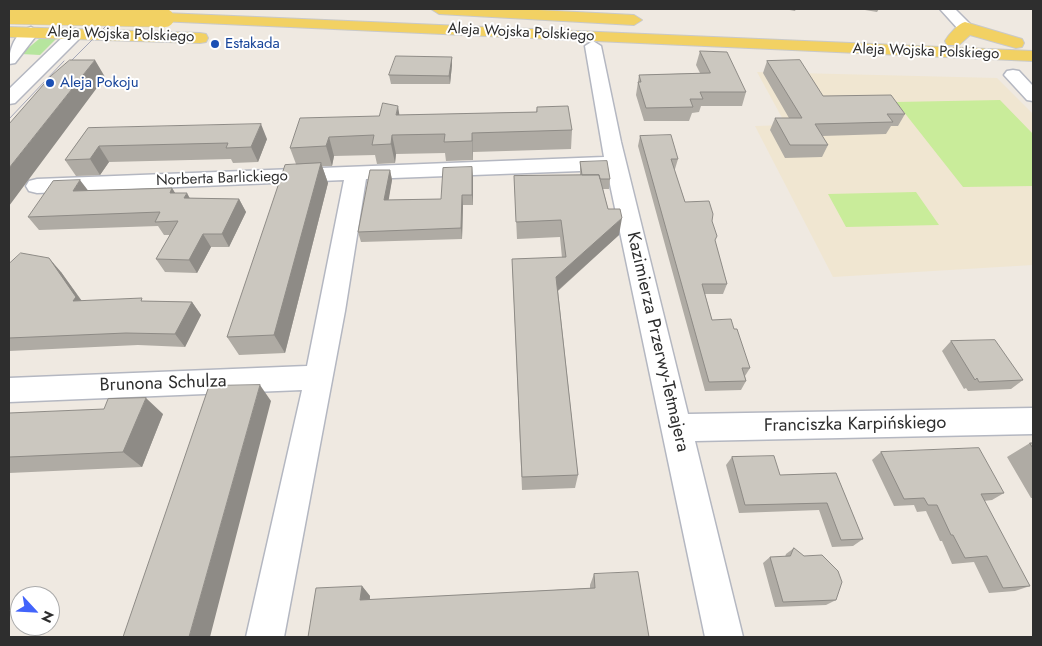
<!DOCTYPE html>
<meta charset="utf-8">
<style>
body{margin:0}
#map{position:relative;width:1042px;height:646px;overflow:hidden;background:#efe9e1;font-family:Jost,sans-serif}
canvas{display:block}
.frame{position:absolute;inset:0;border:10px solid #2e2e2e;pointer-events:none}
.north{position:absolute;left:10px;top:586px;width:50px;height:50px;box-sizing:border-box;background:#fff;border:1px solid #ababab;border-radius:50%;rotate:115deg;font-size:14px;font-weight:700;line-height:20px;text-align:center;color:#2e2e2e}
.north::after{content:'';display:block;margin:auto;width:18px;height:22px;background:#4264fb;clip-path:polygon(50% 0,100% 100%,50% 72%,0 100%)}
</style>
<div id="map">
<canvas width="1042" height="646"></canvas>
<div class="frame"></div>
<div class="north">N</div>
</div>
<script>
const c = document.querySelector('canvas').getContext('2d');
c.lineJoin = 'round';
function fill(path, color) {
  c.fillStyle = color;
  c.fill(path, 'evenodd');
}
function strokePath(path, color, width, dash) {
  c.strokeStyle = color;
  c.lineWidth = width;
  c.lineCap = dash ? 'butt' : 'round';
  c.setLineDash(dash || []);
  c.stroke(path);
}
function drawText(font, color, halo, rows, align = 'center') {
  c.font = font + ' Jost,sans-serif';
  c.lineWidth = 4;
  c.setLineDash([]);
  c.textBaseline = 'middle';
  c.strokeStyle = halo;
  c.fillStyle = color;
  for (const [text, x, y, turn = 0] of rows) {
    c.save();
    c.translate(x, y);
    c.rotate((+turn || 0) * Math.PI / 180);
    c.textAlign = isNaN(turn) ? turn : align;
    if (halo) c.strokeText(text, 0, 0);
    c.fillText(text, 0, 0);
    c.restore();
  }
}
const education = new Path2D(`
 M757 72 997 78 1033 114V265L833 277 755 126 786 125Z`);
const green = new Path2D(`
 M39 39H56L40 55 21 54Z`);
const pitch = new Path2D(`
 M1000 100 1033 134V186L963 187 896 102Z
 M916 192 939 225 846 227 828 194Z`);
const minor = new Path2D(`
 M940 9H955L973 27 965 32 959 30Z
 M31 27 39 32 15 63 9 64C9 50 15 31 31 27Z
 M75 29 81 31 83 34 81 37 15 103 9 104V89L69 31Z
 M593 41 601 46 621 142 688 414 1033 408V434L695 441 743 637H705L607 170 366 179 345 311 284 637H246L302 390 9 402V378L307 366 344 180 37 193 29 191 26 186 29 181 37 179 604 157 585 46Z
 M1013 70 1019 71 1033 86V101L1027 100 1004 75 1007 71Z`);
const major = new Path2D(`
 M431 9H519L634 15 642 20 634 25 439 14Z
 M165 13 1033 51V61L159 21 157 18 159 15Z
 M965 22 1022 39 1024 43 1022 47 1016 48 970 35 959 45H947L945 41C949 34 958 24 965 22Z
 M9 27 200 33 206 34 208 38 206 42 200 43 9 37Z`);
const tram = new Path2D(`
 M61 71 123 9
 M9 119 64 61`);
const majorBridge = new Path2D(`
 M9 15 165 18`);
const wall = new Path2D(`
 M784 9H796L795 11Z
 M859 9H879L877 12Z
 M700 51 746 92 742 106H701L699 112 692 113 689 121H644L636 95 639 75 700 73 696 65Z
 M452 57V65L450 84H391L389 75Z
 M767 61 823 96 905 114 898 126H891L886 134 822 136 828 145 822 157 785 158 770 130 775 118H789L763 73Z
 M537 107 572 130 571 149 473 152V160L446 161 445 153 396 154 395 163 377 164 375 155 334 156 332 166H322L328 183 285 353 239 355 227 337 296 164 290 148 400 115 536 112Z
 M88 128 267 139 258 162 233 163 231 159 109 162 100 175 76 176 65 160Z
 M640 136 678 159 675 169H674L685 202 712 221 715 241 727 284 723 294H705L712 320 734 329 750 368 745 376 746 381 741 390 705 391 638 146Z
 M580 162 610 179 609 189H603L608 209 619 235 558 291 578 475 575 488 522 490 512 259 562 258 560 237 517 239 514 176 580 175Z
 M390 170 392 180 388 200 441 199 473 177V205H463L462 239 361 242 358 232Z
 M172 188 175 193 190 198 239 199 246 212 229 247H211L197 273 165 272 156 259 170 235H164L158 226 39 230 28 217 89 191Z
 M9 264 61 272 82 301H144L192 302 201 315 185 347 138 345 9 351Z
 M951 341 1023 380 1011 389 968 391 966 388 964 389 942 351Z
 M9 413 163 414 142 467 9 473Z
 M1030 443H1033V498H1031L1007 457Z
 M881 452 1004 493 992 500 984 501 1030 586 1015 591 989 593 974 562 952 564 942 541H940L926 511 917 512 914 505 894 506 872 460Z
 M732 457 780 475 836 473 863 539 853 546 832 547 819 510 739 513 726 465Z
 M794 548 836 600 826 605 775 607 763 563 770 557H785L786 554Z
 M594 574 649 637H308L362 586 370 596V600L590 588V585Z`);
const shadedWall = new Path2D(`
 M452 57V65L450 84 449 76Z
 M95 60 105 77 9 206V168Z
 M398 106 401 125 396 115Z
 M261 124 267 139 258 162 251 147Z
 M472 133 473 152V160L472 141Z
 M392 135 396 154 395 163 391 144Z
 M329 137 334 156 332 166 326 146Z
 M99 146 109 162 100 175 90 159Z
 M321 163 328 183 285 353 274 335Z
 M472 167 473 177V205L472 195Z
 M390 170 392 180 387 210 384 200Z
 M80 180 90 193 73 191Z
 M172 188 180 201 170 193Z
 M187 193 194 206 184 198Z
 M462 195 463 205 462 239 461 228Z
 M239 199 246 212 229 247 222 234Z
 M622 218 619 235 555 293 556 277Z
 M203 234 211 247 197 273 189 260Z
 M49 258 61 272 88 310 73 301Z
 M192 302 201 315 185 347 175 334Z
 M260 385 271 401 210 637H189Z
 M146 398 163 414 142 467 123 452Z
 M362 586 370 596 369 610 360 600Z`);
const building = new Path2D(`
 M700 51 727 52 746 92H700L703 99H690L693 107 646 108 638 82H641L639 75 710 73Z
 M396 56 452 57 449 76 389 75Z
 M70 60H95L9 168V124L51 76Z
 M800 60 823 96 891 95 905 114H887L893 122 815 124 828 145H790L775 118H802L767 61Z
 M383 103 398 106 396 115 537 112V107L568 106 572 130 472 133V141L444 142 445 134 392 135 391 144 372 145 374 135 329 137 326 146 290 148 300 118 379 116Z
 M261 124 251 147 226 148 228 143 99 146 90 159 65 160 88 128Z
 M671 135 678 159H671L685 202 709 201 713 214 712 221 717 236 715 240 727 284H702L712 320 731 319 734 329H737L750 368H742L746 381 709 382 640 136Z
 M607 161 610 179H600L599 175H582L580 162Z
 M321 163 274 335 227 337 285 165Z
 M472 167V195H462L461 228 358 232 370 170H390L384 200 441 199 443 168Z
 M599 175 608 209H620L622 218 556 277 578 475 522 477 512 259 566 257 561 220 516 222 514 176Z
 M80 180 73 191 172 188 170 193H187L184 198 239 199 222 234H203L189 260 156 259 178 221 155 222 160 212 28 217 53 181Z
 M21 253 49 258 76 297 73 301 142 298 141 301 192 302 175 334 126 333 9 338V264Z
 M995 340 1023 380 979 382 977 378 975 380 951 341Z
 M260 385 189 637H123L209 386Z
 M146 398 123 452 9 457V413L104 409 108 399Z
 M1030 443H1033V448Z
 M979 448 1004 493 981 494 1030 586 1003 588 987 556 965 558 953 535H951L937 505H928L924 498 904 499 881 452Z
 M774 456 780 475 836 473 863 539 841 540 827 503 745 505 732 457Z
 M794 548 804 556 822 555 838 571 842 582 836 600 783 602 770 557 790 556Z
 M638 572 649 637H308L316 588 362 586 360 600 595 588 594 574Z`);
const markers = [
 [215,44,5,"#1a4fb4"],
 [50,83,5,"#1a4fb4"]
];
const farStreetnames = [
 ["Aleja Wojska Polskiego",521,33,3],
 ["Aleja Wojska Polskiego",121,35,2],
 ["Aleja Wojska Polskiego",926,52,2],
 ["Norberta Barlickiego",222,179,-2]
];
const farTransitnames = [
 ["Estakada",225,44],
 ["Aleja Pokoju",60,83]
];
const streetNames = [
 ["Kazimierza Przerwy-Tetmajera",657,342,77],
 ["Brunona Schulza",163,384,-2],
 ["Franciszka Karpińskiego",855,425,-1]
];
fill(education, '#f0e6d1');
fill(green, '#b6e59e');
fill(pitch, '#c9ec9a');
strokePath(minor, '#b4b7c1', 3);
strokePath(major, '#c9c9c9', 2);
fill(minor, '#fff');
fill(major, '#f2d163');
strokePath(tram, '#a3a6b8', 1);
strokePath(majorBridge, '#c9c9c9', 19, []);
strokePath(majorBridge, '#f2d163', 18);
fill(wall, '#afaba4');
fill(shadedWall, '#8e8b86');
fill(building, '#cbc7bf');
strokePath(building, '#8e8b86', 1);
for (const [x, y, r, color] of markers) {
  const dot = new Path2D();
  dot.arc(x, y, r, 0, 2 * Math.PI);
  c.fillStyle = color;
  c.fill(dot);
  strokePath(dot, '#fff', 2);
}
drawText('15px', '#2e2e2e', '#fff', farStreetnames);
drawText('15px', '#164399', '#fff', farTransitnames, 'left');
drawText('18px', '#2e2e2e', '#fff', streetNames);
</script>
